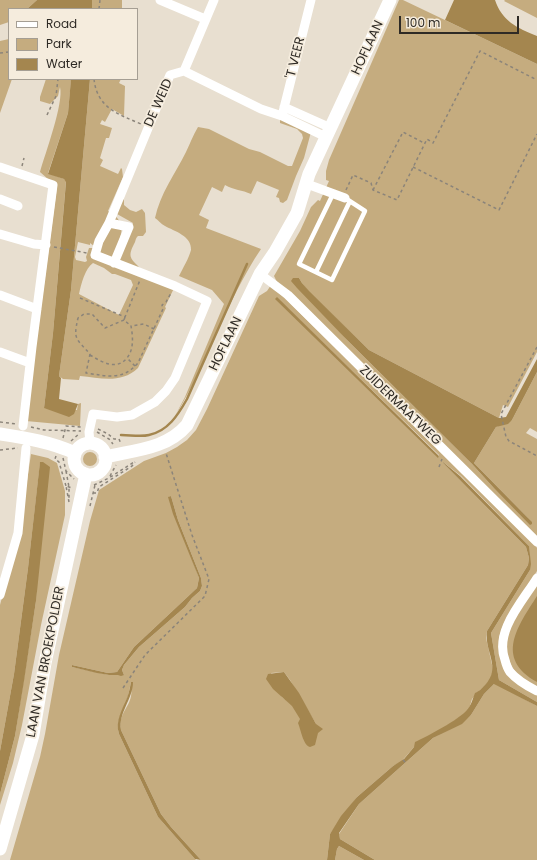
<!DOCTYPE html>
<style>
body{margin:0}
#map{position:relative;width:537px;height:860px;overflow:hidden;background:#e8dfd0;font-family:Poppins,sans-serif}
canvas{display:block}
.legend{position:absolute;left:8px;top:8px;width:130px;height:72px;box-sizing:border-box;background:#f5ecdd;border:1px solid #a59e93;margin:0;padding:5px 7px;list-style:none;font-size:12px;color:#2e2a25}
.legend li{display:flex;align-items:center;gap:8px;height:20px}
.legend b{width:20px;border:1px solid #a59e93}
.scale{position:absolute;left:399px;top:16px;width:120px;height:18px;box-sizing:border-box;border:2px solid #2e2a25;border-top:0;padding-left:5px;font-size:12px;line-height:14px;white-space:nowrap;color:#2e2a25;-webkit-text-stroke:3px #f5ecdd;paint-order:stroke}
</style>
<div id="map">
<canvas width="537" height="860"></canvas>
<ul class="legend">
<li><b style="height:5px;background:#fff"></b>Road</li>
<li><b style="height:11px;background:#c5ac7f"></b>Park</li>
<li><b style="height:11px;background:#a4864f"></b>Water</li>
</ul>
<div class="scale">100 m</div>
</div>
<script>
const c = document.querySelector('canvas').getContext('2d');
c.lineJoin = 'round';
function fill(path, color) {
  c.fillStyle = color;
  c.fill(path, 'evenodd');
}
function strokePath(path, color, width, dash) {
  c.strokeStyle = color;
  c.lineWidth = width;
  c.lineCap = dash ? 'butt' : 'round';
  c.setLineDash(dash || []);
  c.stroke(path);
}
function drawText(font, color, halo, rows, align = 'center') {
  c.font = font + ' Poppins,sans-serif';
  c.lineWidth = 3.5;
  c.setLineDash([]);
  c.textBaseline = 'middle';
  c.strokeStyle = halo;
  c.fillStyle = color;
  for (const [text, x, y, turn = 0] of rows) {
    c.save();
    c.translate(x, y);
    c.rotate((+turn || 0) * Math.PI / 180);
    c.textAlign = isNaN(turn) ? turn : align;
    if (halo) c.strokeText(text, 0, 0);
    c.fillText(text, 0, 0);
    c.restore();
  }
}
const green = new Path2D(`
 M0 0H37L27 9H9V22L0 25Z
 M92 0H122V9H92Z
 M399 0H403L537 64V352L508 407 503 405 499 418 369 350 308 291 302 283 299 278H293L347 340 472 464 492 486 532 522 474 463 496 427 512 420 537 372V432L530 428 526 433 537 439V538L278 284 274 276 300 231 311 207 318 200 320 201 329 181 326 180V171L329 160Z
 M505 0H537V18L504 1Z
 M9 39V79H12L0 113V41Z
 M46 79 71 80 68 113 48 173 64 179 66 181 53 333 44 408 77 410 78 404 81 403 80 426 26 421 57 187 40 172C45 154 64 103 60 87L58 96 50 104 40 101V97Z
 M90 79H121L119 83 125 86 124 116 112 109 105 122 102 120 100 124 112 128 109 138H106L100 158 103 160 100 166 118 174 121 168 122 169 123 177 108 211C130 223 120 237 114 255L131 231 133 223 117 214 122 197 124 200V205L130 210 136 212 142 209 145 213 146 232 143 236H138C135 239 136 241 134 244 128 256 130 258 138 266 140 268 141 273 142 275L175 286 165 307 166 308 138 368C121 384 101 378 80 376L79 380 63 379 59 376 71 290ZM78 242 90 245V243L94 246 93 248H89L86 257 87 261 85 262 76 260 75 257ZM93 263 104 268 112 274H115L131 280 133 285 119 315 79 294C81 285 85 268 93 263Z
 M280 119 311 132 304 158 296 176 287 200 283 203 280 202 279 198 276 197 279 190 257 181 251 194C242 190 234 190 225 185L222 192 212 187 199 215 209 220 206 228 261 249C226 301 208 363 175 416L185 397 224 304 212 290 179 276C183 268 189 258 191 250 192 236 174 231 165 226 161 224 158 220 155 218 160 194 175 174 186 152 190 144 193 135 198 127L209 129 249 149 260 152 288 166H292L303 138 302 134 297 129 280 123Z
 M271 285 509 517 535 545 537 548V571L507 617 502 628 499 638 500 658 537 693V702L499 680 491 633 530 570 529 546 461 476 443 462V463L526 547 529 558 528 565 487 631 486 638 493 669 491 679 472 699 469 709 462 716 414 747 401 762 393 766 357 797 330 834 327 860H201L171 827 161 814 121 730C118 714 129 708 131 696 132 692 131 686 131 682 130 687 129 691 128 696 124 708 115 721 119 734L158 817 196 860H10L40 757 45 734 59 655 90 521 99 490 144 461 166 453 177 447 187 440 196 430 207 409 259 296 267 291ZM277 298 439 455V457L398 418ZM171 496 178 520 201 578 202 586 200 591 192 598 185 607 139 647 124 665 122 670 124 675H109L72 667V665L108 673 117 672 134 647 197 588 199 578 169 497ZM284 672 290 680 316 724 282 697 271 673Z
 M83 459a7 7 0 1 1 14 0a7 7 0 1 1-14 0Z
 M31 454 48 458 57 463 65 491V515L41 625 22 725 13 763 0 805V794L15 736 36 601 43 462 40 463 28 568 14 674 0 751V605L20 528Z
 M537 583V690C531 686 525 682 520 677 509 667 504 648 507 634 510 620 529 596 537 583Z
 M495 683 537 706V860H375L340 839 339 834 359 804 433 738 462 723 471 715 484 694Z
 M339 846 364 860H335L337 849Z`);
const water = new Path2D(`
 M37 0H92V9H27Z
 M454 0H495C502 21 517 28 537 36V64L445 20Z
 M71 79H90L71 290 59 376 61 378 59 399 78 404 74 414 69 417 44 408 53 333 66 182 64 179 48 174 68 113Z
 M293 278H299L302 283 309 291 369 350 499 418 506 417 537 359V372L512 420 508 424 496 427 474 463 532 522V524L530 525 492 486 472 464 347 340 297 288 291 281Z
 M277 297 439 456 438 458 275 299Z
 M40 462H43L50 467 36 601 24 681 15 736 0 794V751L14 674 28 568Z
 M443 462 460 476 529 546 531 564 530 570 491 633 499 680 537 702V706L494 684 484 694 471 715 462 724 433 738 359 804 339 833 340 839 375 860H364L339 846 337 849 335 860H327L330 834 341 816 357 797 393 766 404 759 414 747 415 742C426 737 460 719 467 710 471 706 473 698 475 693 480 691 482 688 485 685 502 667 484 652 487 631L528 565 529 558 526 547 443 463Z
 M171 496 178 520 201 578 202 586 200 591 192 598 185 607 139 647 124 665 122 670 124 675 121 676 118 675H109L97 673 72 667V665L108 673 117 672 134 647 197 588 199 578 173 514 168 497Z
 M537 596V682C494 658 518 626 537 596Z
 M284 672 299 693 316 724 323 729 318 733 315 745 310 747C303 745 301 730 298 723L300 719 292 706 273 689 266 679 268 674Z
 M131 682H133C133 699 118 713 121 730L161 814 171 827 201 860 195 859 158 817 119 734C115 721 122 710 127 698 129 693 130 687 131 682Z`);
const stream = new Path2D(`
 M121 435C130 435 141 437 149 435 168 431 178 415 187 399L247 264`);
const path = new Path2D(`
 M99 9 100 0
 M0 53 9 52
 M94 79C97 108 118 114 141 124
 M47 115 56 96 58 79
 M22 166 24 158
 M413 167 499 210 537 134
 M346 190 353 175 371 183 373 190 397 200 427 139 433 143 480 51 537 80
 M373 190 403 132 424 143
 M54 247 87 253
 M80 298 125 317 140 280
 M125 317 124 320 131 326
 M124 320 105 328 92 314H84L78 318C73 340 76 338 90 354L86 373C108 376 122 381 138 363L163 309 162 305 166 302 171 293
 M537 347 501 414 506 437 509 441 537 456
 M90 355C102 362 116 371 127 358
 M135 366 127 358C134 349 133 337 131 326L144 324 154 329
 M0 422 16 424
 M31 427 44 430 81 431
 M98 429 108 434 114 439H119L121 444
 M97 432 109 439 113 444
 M63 438 66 426 82 427
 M71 441 80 433
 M0 450 18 448
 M56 456 55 459 59 462 66 486
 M63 458 66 471 74 479
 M439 467 442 459
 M66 471 69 487V499
 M110 476 116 465
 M94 485 109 478 134 462
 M93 493H97L99 487 132 466 135 462
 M69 502 66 486 72 488
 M90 506 95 485
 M123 688 145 655 205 596 209 579 192 535 166 453
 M403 760 407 764`);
const lane = new Path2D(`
 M333 194 299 264 332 280 365 211 345 198
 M316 272 350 201`);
const street = new Path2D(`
 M160 0 205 19
 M184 71 214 0
 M284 107 331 128
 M282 116 311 0
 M0 167 53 185 32 347 23 426
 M307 184 345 198
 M0 199 18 206
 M109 223 129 227 114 263
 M0 234 34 244 46 245
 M260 274 288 295 537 542
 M0 295 37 309
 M0 352 30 363
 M90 443 89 432 93 414 117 417 132 415 155 402 166 391 175 378 207 301 175 286 95 255 99 241 109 223 170 75 184 71 261 109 282 116 326 137
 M537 578C523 601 494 631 505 660 506 664 507 668 510 672 517 680 527 686 537 691
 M0 595 18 533 26 448`);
const secondary = new Path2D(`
 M0 434C26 438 51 442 75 453
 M74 459a16 16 0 1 1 32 0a16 16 0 1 1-32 0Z
 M105 457C134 450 167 449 187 425L260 274 275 252 297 213 309 174 390 0
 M0 849 33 735 45 663 86 474`);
const streetNames = [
 ["HOFLAAN",368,48,-65],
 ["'T VEER",296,58,-76],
 ["DE WEID",159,103,-66],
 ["HOFLAAN",226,344,-64],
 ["ZUIDERMAATWEG",400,406,44],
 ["LAAN VAN BROEKPOLDER",46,662,-79]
];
fill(green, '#c5ac7f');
fill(water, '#a4864f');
strokePath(stream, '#a4864f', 2.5);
strokePath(path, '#8b847a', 1.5, [3, 3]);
strokePath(lane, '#fff', 4.5);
strokePath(street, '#fff', 9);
strokePath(secondary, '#fff', 13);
drawText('13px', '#2e2a25', '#f5ecdd', streetNames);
</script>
